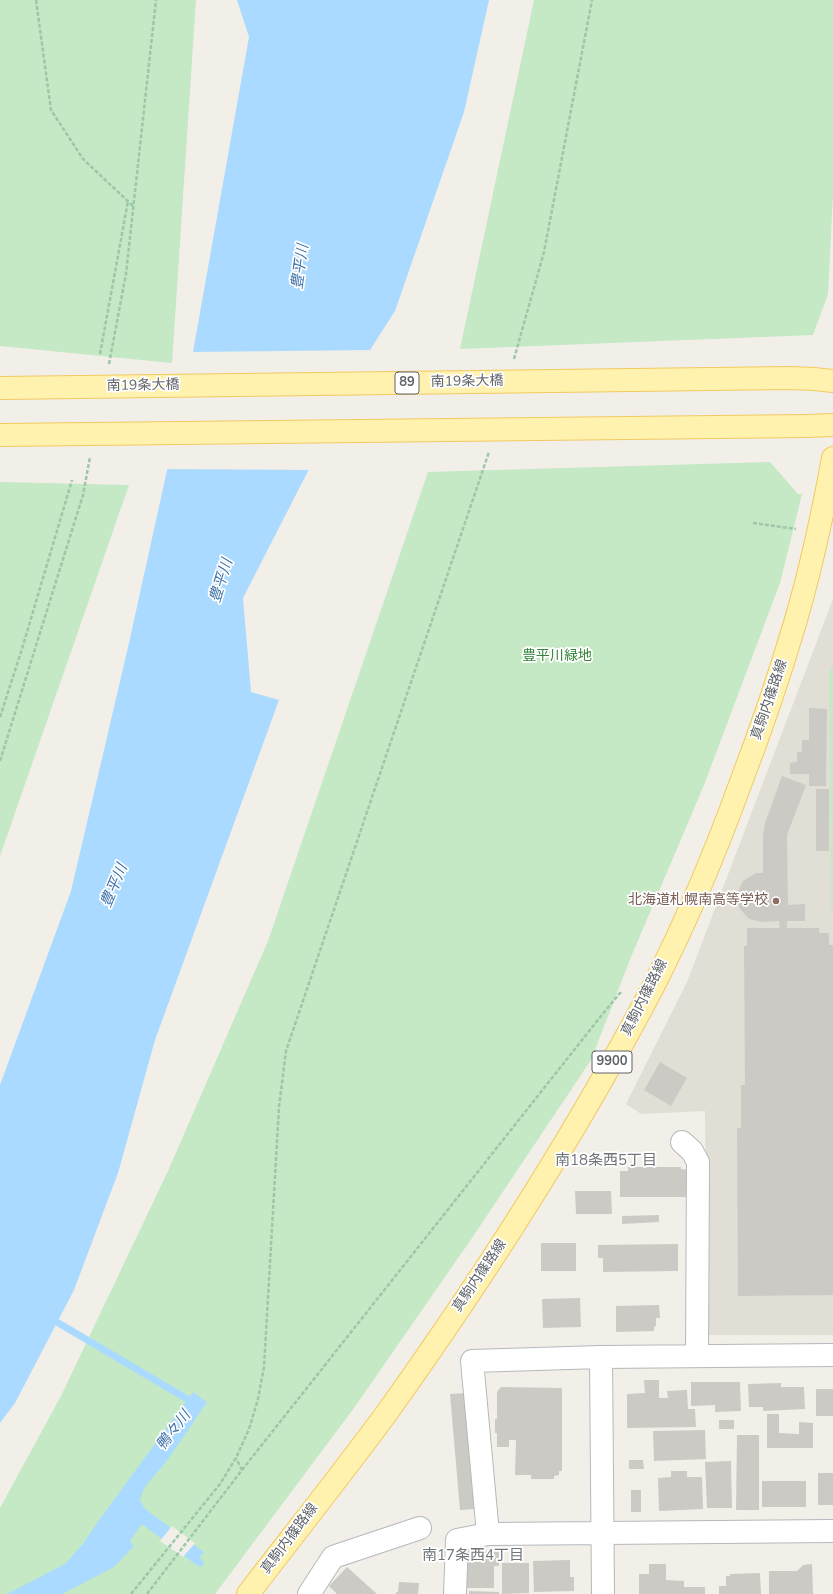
<!DOCTYPE html>
<meta charset="utf-8">
<style>
body{margin:0}
canvas{display:block;background:#f1efe8}
</style>
<canvas width="833" height="1594"></canvas>
<script>
const c = document.querySelector('canvas').getContext('2d');
c.lineJoin = 'round';
function fill(path, color) {
  c.fillStyle = color;
  c.fill(path, 'evenodd');
}
function strokePath(path, color, width, dash) {
  c.strokeStyle = color;
  c.lineWidth = width;
  c.lineCap = dash ? 'butt' : 'round';
  c.setLineDash(dash || []);
  c.stroke(path);
}
function drawText(font, color, halo, rows, align = 'center') {
  c.font = font + ' "Nunito Sans","Noto Sans JP",sans-serif';
  c.lineWidth = 3.5;
  c.setLineDash([]);
  c.textBaseline = 'middle';
  c.strokeStyle = halo;
  c.fillStyle = color;
  for (const [text, x, y, turn = 0] of rows) {
    c.save();
    c.translate(x, y);
    c.rotate((+turn || 0) * Math.PI / 180);
    c.textAlign = isNaN(turn) ? turn : align;
    if (halo) c.strokeText(text, 0, 0);
    c.fillText(text, 0, 0);
    c.restore();
  }
}
const education = new Path2D(`
 M833 599V1335H707L705 1111 641 1114 626 1104 687 982Z`);
const green = new Path2D(`
 M0 0H196L172 363 0 346Z
 M534 0H833V195L828 294 813 335 460 349Z
 M770 462 798 494H802L780 583 704 785 631 957 591 1060 472 1238 354 1408 215 1594H0V1508L61 1396 168 1171 268 941 428 472Z
 M0 482 129 485 0 856Z
 M833 663V911L831 909 829 674Z`);
const water = new Path2D(`
 M237 0H489L464 112 395 311 370 350 243 598 251 692 279 700 155 1040 118 1173 74 1290 15 1403 0 1423V1085L71 891 129 643 193 352 249 37Z
 M193 1392 207 1402C193 1423 179 1444 164 1464 155 1477 143 1484 140 1500L145 1509 204 1552 195 1564 142 1524 130 1541 134 1546 114 1567 62 1594H7L65 1564 83 1544 97 1523Z`);
const pier = new Path2D(`
 M372 350 311 470 165 469 191 352Z
 M172 1526 195 1543 183 1557 160 1541Z`);
const stream = new Path2D(`
 M50 1318 194 1403
 M191 1555 200 1563`);
const building = new Path2D(`
 M809 708 827 709 826 786H809V774H790V763L797 762V752H802V740H809Z
 M782 776 806 785 787 835 788 905 805 904V921H787V928H819V933H829V945H833V1295L738 1296 737 1128H741V1085H745L744 946H747V928H780L779 921 763 922 749 919 740 909 737 901V894L743 881 756 873H763V835L765 823Z
 M816 789H829V851H816Z
 M660 1062 687 1078 671 1106 644 1090Z
 M628 1167H681V1169L691 1170V1197H620V1171H628Z
 M575 1191H611L612 1214H576Z
 M659 1215V1222L622 1224V1216Z
 M541 1243H576V1271H541Z
 M678 1244V1271L603 1272V1258H598V1245Z
 M580 1298 581 1327 543 1328 542 1299Z
 M659 1305 660 1318H656V1326L654 1327V1331L616 1332V1306Z
 M644 1380H659V1398H668L667 1391 687 1390 688 1409H695L696 1427 627 1428V1394L645 1393Z
 M691 1382H740L741 1411 715 1412V1405L691 1406Z
 M781 1383V1387H804L805 1409 763 1411V1407H749L748 1384Z
 M501 1387 562 1388V1471H559V1475L554 1476V1479H531V1475H515L516 1440H509V1447H497V1433H495V1419H497V1392Z
 M816 1389H833V1416H816Z
 M466 1393 475 1509 460 1510 450 1394Z
 M767 1414H779V1433L799 1434V1422L813 1423V1448H767Z
 M719 1420H734V1429H719Z
 M705 1430 706 1459 654 1461 653 1431Z
 M737 1435H759V1510H736Z
 M629 1460H643L644 1469H629Z
 M731 1461 732 1508H707L705 1462Z
 M671 1471H687V1477H702L703 1509 659 1511 658 1478 671 1477Z
 M818 1473H833V1505H818Z
 M762 1481H806V1507H762Z
 M631 1490H641V1512H631Z
 M499 1551V1566H494V1588H462V1582H467V1552Z
 M570 1560V1577H574V1591L534 1592 533 1561Z
 M502 1563H529V1593L502 1594Z
 M649 1564H666V1580L684 1581V1587H705V1594H639V1574H649Z
 M812 1564 813 1594H769V1571H797L803 1565Z
 M347 1567 377 1594H337L329 1586Z
 M760 1573 761 1594H719V1586H726V1576H730V1574Z
 M399 1582 419 1583 418 1594H396V1592H398Z
 M469 1591 499 1592V1594H469Z`);
const path = new Path2D(`
 M36 0 51 110 83 159 133 206
 M100 354 128 201
 M514 359 544 252 592 0
 M109 364 126 274 156 0
 M753 523 796 529
 M0 717 22 649 72 480
 M0 761 83 495 90 457
 M242 1470 601 1016 620 993H623
 M131 1594 220 1484 236 1458 249 1429 258 1399 264 1367 279 1107 286 1051 489 452
 M147 1594 242 1470 236 1458`);
const minor = new Path2D(`
 M682 1142 692 1151 698 1162 697 1356
 M488 1534 472 1361 601 1357
 M309 1594 333 1557 420 1528
 M455 1594 457 1540 488 1534 833 1531
 M603 1594 601 1357 833 1355`);
const major = new Path2D(`
 M814 379 833 381
 M807 426 833 425
 M248 1594C294 1534 341 1475 386 1414 484 1277 576 1134 654 985 687 920 716 851 741 782 761 730 779 677 795 623 811 569 823 513 833 458`);
const majorBridge = new Path2D(`
 M0 388 790 378 814 379
 M0 435 807 426`);
const markers = [
 [776,901,4,"#8d6e63"]
];
const shields = [
 [407,383,24],
 [612,1062,40]
];
const shieldNames = [
 ["89",407,383],
 ["9900",612,1062]
];
const streetNames = [
 ["南19条大橋",467,382,-1],
 ["南19条大橋",143,386,-1],
 ["真駒内篠路線",770,700,-71],
 ["真駒内篠路線",645,998,-63],
 ["真駒内篠路線",480,1276,-56],
 ["真駒内篠路線",290,1539,-53]
];
const parkNames = [
 ["豊平川緑地",557,657]
];
const educationNames = [
 ["北海道札幌南高等学校",768,901]
];
const waterNames = [
 ["豊平川",301,267,-82],
 ["豊平川",222,581,-73],
 ["豊平川",115,886,-67],
 ["鴨々川",174,1431,-52]
];
const neighbourhoodNames = [
 ["南18条西5丁目",606,1161],
 ["南17条西4丁目",473,1556]
];
fill(education, '#e1ded6');
fill(green, '#c5e8c5');
fill(water, '#aadaff');
fill(pier, '#f1efe8');
strokePath(stream, '#aadaff', 7);
fill(building, '#cccac5');
strokePath(minor, '#b5b8bc', 24);
strokePath(major, '#f2c960', 24);
strokePath(path, '#9cc7a9', 2.5, [4, 2]);
strokePath(minor, '#fff', 22);
strokePath(major, '#fff2af', 22);
strokePath(majorBridge, '#f2c960', 24, []);
strokePath(majorBridge, '#fff2af', 22);
for (const [x, y, r, color] of markers) {
  const dot = new Path2D();
  dot.arc(x, y, r, 0, 2 * Math.PI);
  c.fillStyle = color;
  c.fill(dot);
  strokePath(dot, '#fff', 1.5);
}
for (const [x, y, w] of shields) {
  const box = new Path2D();
  box.roundRect(x - w / 2, y - 11, w, 22, 3);
  c.fillStyle = '#fff';
  c.fill(box);
  strokePath(box, '#5f6368', 1);
}
drawText('bold 13px', '#5f6368', null, shieldNames);
drawText('14px', '#5f6368', '#fff', streetNames);
drawText('14px', '#348238', '#fff', parkNames);
drawText('14px', '#785e54', '#fff', educationNames, 'right');
drawText('italic 15px', '#4174aa', '#fff', waterNames);
drawText('15px', '#70757a', '#fff', neighbourhoodNames);
</script>
